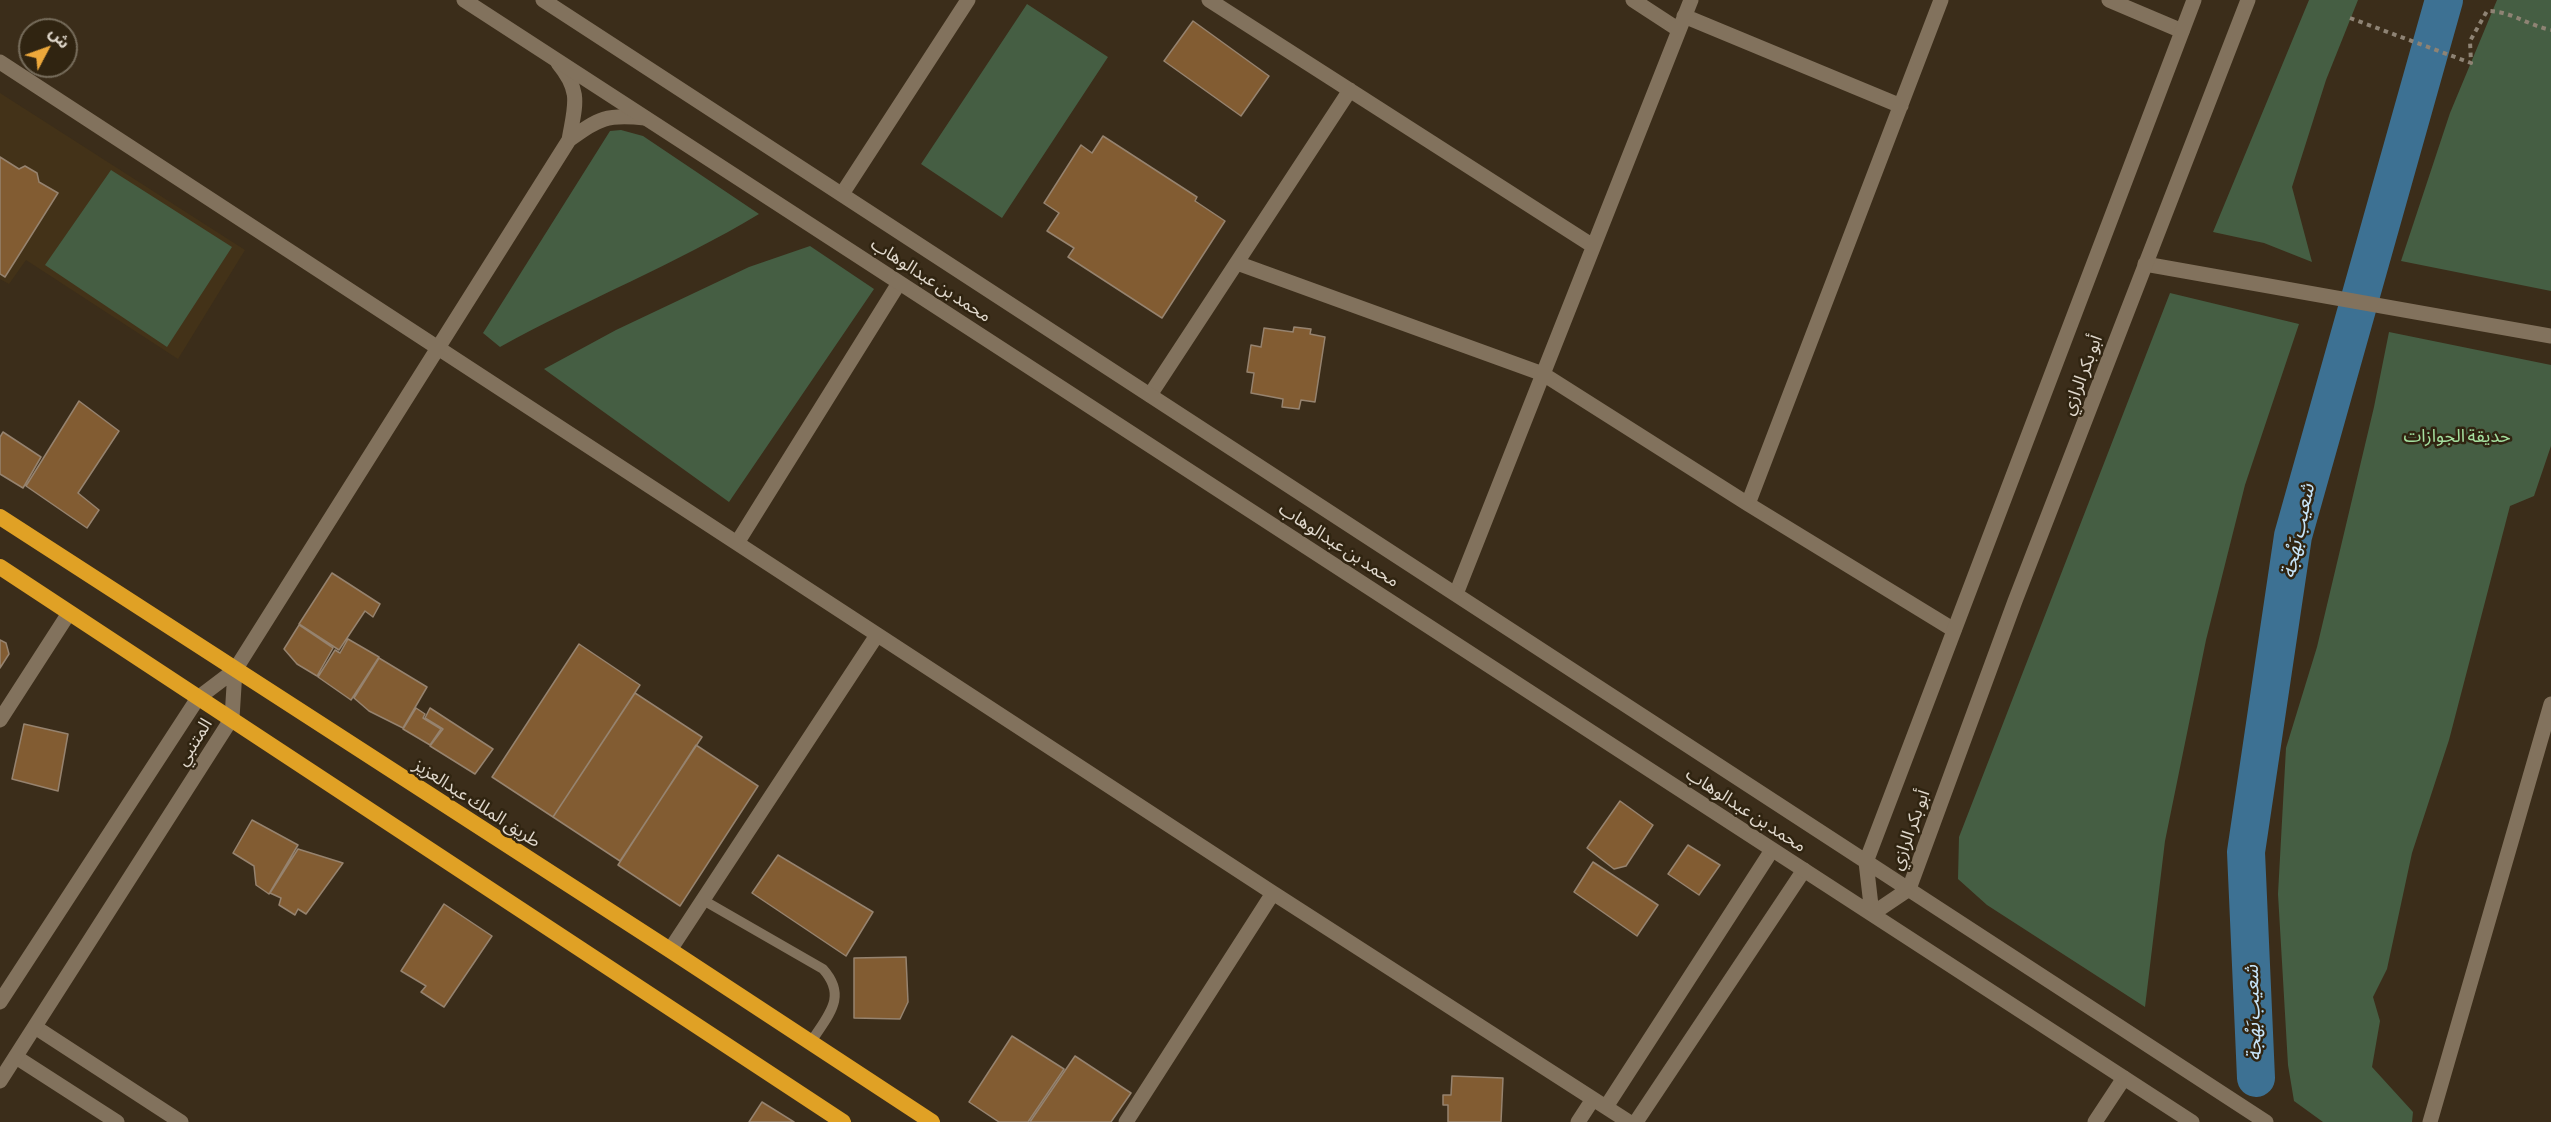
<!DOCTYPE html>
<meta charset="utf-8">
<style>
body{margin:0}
#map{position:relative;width:2551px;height:1122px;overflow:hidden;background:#3b2d1a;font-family:"Asap Condensed","Noto Sans Arabic",sans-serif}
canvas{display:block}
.north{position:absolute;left:18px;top:18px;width:60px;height:60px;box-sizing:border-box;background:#302411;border:2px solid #766c5b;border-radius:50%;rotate:49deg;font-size:16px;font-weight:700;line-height:24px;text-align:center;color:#dfd7cb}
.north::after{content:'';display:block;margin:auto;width:21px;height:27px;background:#eda83b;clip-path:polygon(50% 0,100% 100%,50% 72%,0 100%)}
</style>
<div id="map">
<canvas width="2551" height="1122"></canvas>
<div class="north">ش</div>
</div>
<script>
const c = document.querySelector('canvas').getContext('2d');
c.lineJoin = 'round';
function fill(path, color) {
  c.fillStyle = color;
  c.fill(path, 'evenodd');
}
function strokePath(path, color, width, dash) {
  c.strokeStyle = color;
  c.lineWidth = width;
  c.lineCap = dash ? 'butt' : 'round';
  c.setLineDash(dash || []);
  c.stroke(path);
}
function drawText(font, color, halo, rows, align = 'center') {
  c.font = font + ' "Asap Condensed","Noto Sans Arabic",sans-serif';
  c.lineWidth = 5;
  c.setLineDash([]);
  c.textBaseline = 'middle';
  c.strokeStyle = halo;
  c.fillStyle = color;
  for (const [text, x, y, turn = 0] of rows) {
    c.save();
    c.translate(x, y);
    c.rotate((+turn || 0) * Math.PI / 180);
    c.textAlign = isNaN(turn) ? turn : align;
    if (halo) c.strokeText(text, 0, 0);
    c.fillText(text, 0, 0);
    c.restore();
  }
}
const built = new Path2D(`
 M0 93 245 250 178 359 26 260 9 284 0 279Z`);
const green = new Path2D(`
 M2309 0H2358L2326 80 2292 187 2312 262 2264 243 2213 232Z
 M2497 0H2551V291L2401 261 2450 113Z
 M1027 4 1108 57 1002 218 921 164Z
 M621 130 643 136 759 214C676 264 585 300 500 347L483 333 610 131Z
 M111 170 232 247 167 347 45 265Z
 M810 246 874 289 729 502 544 369 616 330 749 267Z
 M2170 293 2299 324 2245 485 2206 640 2165 841 2145 1007 1987 905 1958 879 1959 837Z
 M2389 332 2551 365V446L2534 496 2510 506 2449 740 2412 853 2387 969 2373 997 2380 1021 2372 1067 2413 1112 2412 1122H2323L2294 1101 2288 1065 2278 894 2286 748 2317 647 2374 407Z`);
const river = new Path2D(`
 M2256 1078 2246 852 2293 536 2444 0`);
const building = new Path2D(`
 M1193 21 1269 76 1241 116 1164 61Z
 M1103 136 1197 197 1195 201 1225 221 1162 318 1068 257 1074 248 1047 231 1059 213 1044 203 1081 145 1092 153Z
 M0 157 19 169 25 166 37 173 39 182 58 193 5 277 0 274Z
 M1294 327 1311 329 1310 334 1325 337 1315 402 1301 400 1299 409 1282 407 1283 399 1251 393 1254 373 1247 372 1251 345 1261 347 1264 328 1293 332Z
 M79 401 119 431 78 493 99 510 87 528 26 486Z
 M3 432 41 457 23 488 0 474V437Z
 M332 573 380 604 373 617 365 611 339 650 299 624Z
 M299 625 333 648 317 676 297 664 284 649Z
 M348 639 379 657 351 700 318 677 335 650 340 653Z
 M0 640 6 643 9 654 0 668Z
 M579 644 640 685 553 817 492 777Z
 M379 658 427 687 403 728 369 711 354 698Z
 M635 693 702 737 620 861 553 817Z
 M416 708 425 714 423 718 441 729 430 745 403 729Z
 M430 708 493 749 475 774 430 746 443 729 425 718Z
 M24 724 68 734 58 791 12 779Z
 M696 745 758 786 680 906 618 865Z
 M1620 801 1653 825 1626 866 1614 869 1587 848Z
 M252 820 298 845 269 894 256 885 254 866 233 853Z
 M1688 845 1720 865 1699 895 1668 874Z
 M298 849 343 863 306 914 298 909 295 915 279 905 281 898 270 893Z
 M778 855 873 912 846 956 752 893Z
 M1593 862 1658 905 1637 936 1574 892Z
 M444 904 492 936 444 1007 421 992 426 986 401 971Z
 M906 957 908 1002 900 1019 854 1018V958Z
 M1012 1036 1064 1069 1028 1122H999L969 1102Z
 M1075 1056 1131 1093 1111 1122H1030Z
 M1452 1076 1503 1078 1501 1122H1448V1105H1443V1095H1451Z
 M762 1102 794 1122H749Z`);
const path = new Path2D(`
 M2350 18 2471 63 2470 41 2487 11C2511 11 2527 25 2551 30`);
const service = new Path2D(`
 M703 900 823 969C848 997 828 1015 811 1042`);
const minor = new Path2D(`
 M1209 0 1593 246
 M1633 0 1679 30
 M2109 0 2182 31
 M1684 16 1901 106
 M0 62 1273 893 1629 1122
 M558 63C582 92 575 105 569 140 600 118 606 114 645 118
 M842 194 968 0
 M1237 263 1543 374 1748 504 1954 630
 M2145 264 2551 336
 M1150 395 1350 90
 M1748 504 1941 0
 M737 543 899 283
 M1456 594 1691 0
 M235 670 569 140
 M0 720 69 613
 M670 950 877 635
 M35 1027 181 1122
 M16 1057 117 1122
 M1606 1107 1772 850
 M1126 1122 1273 893
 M1578 1122 1593 1099
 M1636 1122 1804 870
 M2095 1122 2124 1078
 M2430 1122 2551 704`);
const tertiary = new Path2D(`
 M464 0 2192 1122
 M543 0 2266 1122
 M2194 0 1866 862 1872 914 1909 889 2015 601 2248 0
 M0 1002 198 698 235 670
 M0 1081 232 718 235 670`);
const trunk = new Path2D(`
 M0 517 670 950 932 1122
 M0 567 843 1122`);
const streetNames = [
 ["محمد بن عبدالوهاب",931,280,33],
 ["أبو بكر الرازي",2082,375,-69],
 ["محمد بن عبدالوهاب",1339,545,33],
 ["المتنبي",194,742,-58],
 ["طريق الملك عبدالعزيز",477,803,33],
 ["محمد بن عبدالوهاب",1746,810,33],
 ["أبو بكر الرازي",1910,830,-70]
];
const parkNames = [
 ["حديقة الجوازات",2457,436]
];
const waterNames = [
 ["شعيب بَهْجة",2298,531,-78],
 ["شعيب بَهْجة",2253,1013,-92]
];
fill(built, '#433218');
fill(green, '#455e43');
strokePath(river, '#3d7193', 38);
fill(building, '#825c32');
strokePath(building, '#96836f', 1.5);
strokePath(path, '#8e8374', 4, [4.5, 4.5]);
strokePath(service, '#82725d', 10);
strokePath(minor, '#82725d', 15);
strokePath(tertiary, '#82725d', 15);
strokePath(trunk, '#e0a125', 16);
drawText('18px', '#dfd7cb', '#302411', streetNames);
drawText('18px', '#a5e09f', '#302411', parkNames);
drawText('italic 20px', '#c6e4f9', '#302411', waterNames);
</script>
